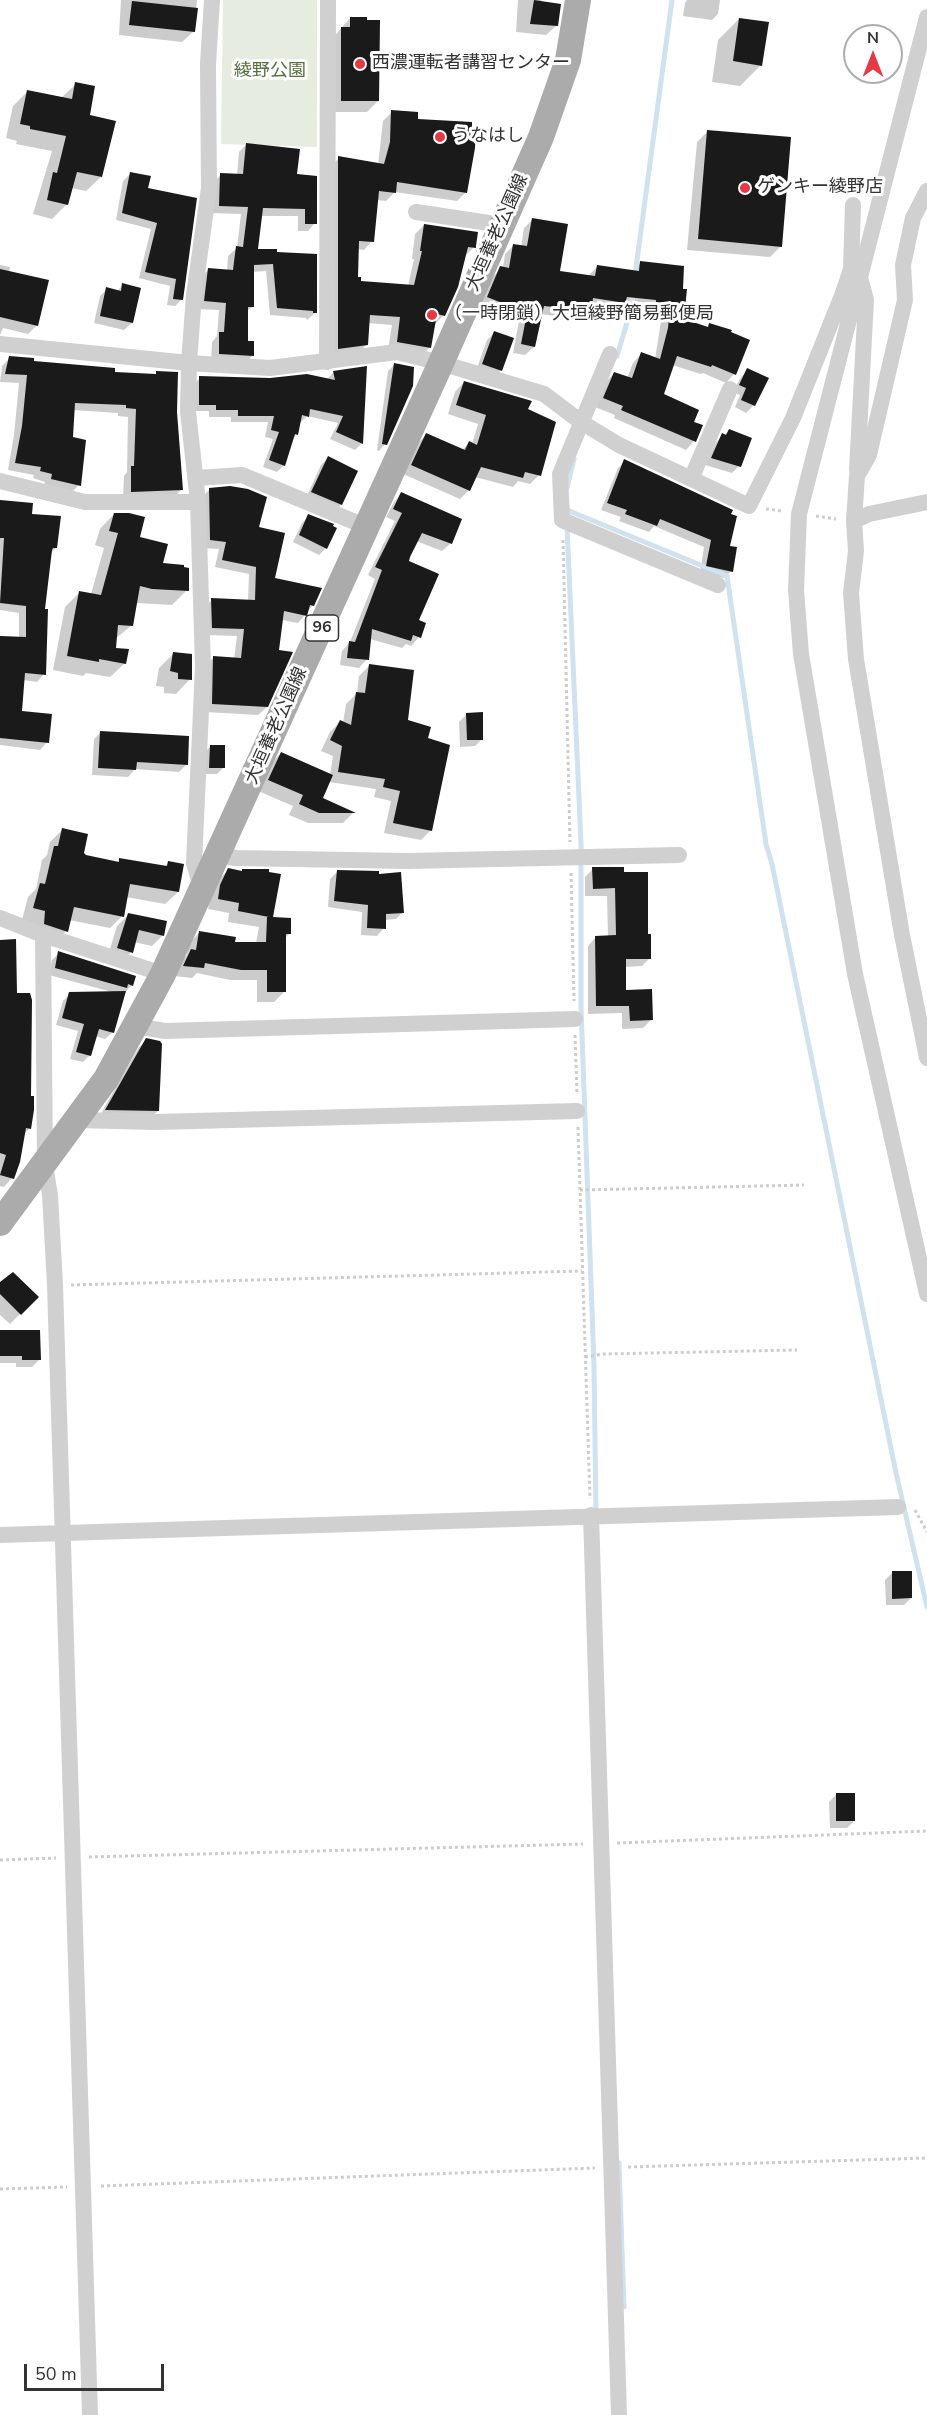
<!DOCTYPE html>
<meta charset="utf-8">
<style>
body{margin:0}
#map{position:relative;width:927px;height:2415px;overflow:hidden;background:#fff;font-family:"Nunito Sans",sans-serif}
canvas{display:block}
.north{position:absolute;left:843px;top:24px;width:60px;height:60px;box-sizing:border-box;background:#fff;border:2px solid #adadad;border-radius:50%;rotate:0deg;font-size:16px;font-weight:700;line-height:24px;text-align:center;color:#333}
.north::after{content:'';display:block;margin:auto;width:21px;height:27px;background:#e63946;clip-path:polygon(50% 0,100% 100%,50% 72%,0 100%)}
.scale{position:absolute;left:24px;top:2364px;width:140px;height:27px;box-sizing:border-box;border:3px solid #333;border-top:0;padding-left:8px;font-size:18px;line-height:21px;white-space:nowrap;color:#333;-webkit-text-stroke:4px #fff;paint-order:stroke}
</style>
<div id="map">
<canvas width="927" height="2415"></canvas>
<div class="north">N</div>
<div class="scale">50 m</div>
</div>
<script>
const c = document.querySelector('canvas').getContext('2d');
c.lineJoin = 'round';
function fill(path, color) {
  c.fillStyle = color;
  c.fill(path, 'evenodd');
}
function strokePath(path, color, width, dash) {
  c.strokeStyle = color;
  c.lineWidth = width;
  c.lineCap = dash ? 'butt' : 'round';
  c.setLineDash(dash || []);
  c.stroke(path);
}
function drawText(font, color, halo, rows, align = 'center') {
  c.font = font + ' "Nunito Sans","Noto Sans JP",sans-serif';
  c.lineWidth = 6;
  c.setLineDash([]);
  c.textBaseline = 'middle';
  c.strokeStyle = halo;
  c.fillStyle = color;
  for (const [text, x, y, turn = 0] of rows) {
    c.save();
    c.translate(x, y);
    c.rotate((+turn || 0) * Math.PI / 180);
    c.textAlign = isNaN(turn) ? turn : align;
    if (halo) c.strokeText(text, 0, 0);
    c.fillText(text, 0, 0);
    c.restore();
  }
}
const green = new Path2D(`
 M223 0H317V147L221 144Z`);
const shadow = new Path2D(`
 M121 0H197L194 31 182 42 119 35Z
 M518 0H541L557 25 546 35 516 32Z
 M687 0H720L718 14 712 20 683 16 685 3Z
 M350 18 378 101 367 112H330L331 40Z
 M739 19 761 65 740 86 712 82 718 40Z
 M76 84 101 177 86 191 71 188 67 204 52 219 33 214 52 151 16 144 17 141 6 138 13 106 27 92 61 98Z
 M392 112 416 121 466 192 457 201 395 192 386 201 377 200 372 241 364 250 357 249V279L359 282 408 286 414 259H412L415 234 424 225 474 247 465 256 444 315 435 324 430 347 421 356 388 350 392 325 368 323 367 344 358 353 329 357 330 167 339 158 378 165 383 121Z
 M708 131 781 246 770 257 687 250 697 142Z
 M247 144 295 176 315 223 308 231H298V216H261L257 250H276L315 313 307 320 306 318 270 315 266 271 252 272V307L246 312V342L252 356 244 364 211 362 212 342 217 336 219 310 197 309 201 277 209 269 227 271 228 256 237 248 241 214 211 213 213 182 221 175H237L239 152Z
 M130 174 147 190 195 199 182 299 175 306 167 305 170 286 139 278 151 229 116 220 123 181Z
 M533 219 558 272 588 276 597 267 632 272 641 263 682 320 707 328 710 325 734 374 726 383 703 373 701 374 672 365 662 395 692 423 701 426 694 441 686 450 614 418 615 415 595 407 606 382 614 373 627 378 633 363 641 354 655 359 662 315 648 314 649 308 620 305 615 311 590 307 582 316 574 315 571 318 540 314 534 347 525 355 513 353 519 321 480 306 492 277 503 268 505 254 513 246 521 247 524 228Z
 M0 265 10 267 9 273 37 325 28 334 3 328 0 335Z
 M123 285 132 323 124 330 94 323 100 296 107 289 117 291Z
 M494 333 501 370 494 377 476 371 487 340Z
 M10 358 114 374 154 376 157 372 176 412 182 489 174 497 123 499 124 476 127 472 128 417 118 416V413L73 410 71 438 79 485 71 493 44 487 45 482 33 478 34 475 8 470 14 435 19 383 0 382 2 366Z
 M394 365 385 444 379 451 377 450 388 371Z
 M748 370 767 379 754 405 746 413 735 407 740 395 733 392 741 377Z
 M334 372 362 443 355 450 330 439 338 423 307 416 300 423 297 434 292 439 284 465 277 472 263 467 273 439 265 437 268 422H231V417H209V411H192L193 385 200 378 326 380Z
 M464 382 526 410 539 475 530 484 518 481 513 487 475 477 469 490 460 499 403 474 417 444 426 435 462 450 469 443 472 444 478 424 448 414 455 392Z
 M729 431 739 466 732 473 705 465 716 442Z
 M328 458 341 505 334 512 305 500 321 465Z
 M625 461 728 547 731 571 724 578 700 573 704 547 654 526 649 532 619 521 621 517 601 510 618 468Z
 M210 489 257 528 274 579 313 605 298 623 282 620 267 707 258 715 205 712 206 665 214 657 234 659 237 636 205 635 204 608 212 600 248 601 249 574 215 567 219 549 202 548V497Z
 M402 493 451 543 442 551 416 541 407 562 417 621 425 624 419 637 411 646 406 644 402 648 370 639 367 659 359 668 340 665 342 651 350 642 375 579 368 575 395 521 386 517 394 502Z
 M0 502 31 515 56 548 50 554 43 610 44 674 37 682 23 680 21 712 47 742 40 750 0 745V636L19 638V613L0 610Z
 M114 514 187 590 172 605 136 603 132 625 115 639V649L125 663 110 677 86 673 83 676 53 670 65 607 80 592 91 594 104 548 95 545 100 529Z
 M309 516 326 548 319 555 293 542 302 523Z
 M173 654 190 679 176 694 164 693V687L156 686 159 668Z
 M369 666 406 721 426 739 431 830 421 840 384 833 391 801 374 797 376 789 329 782 321 799 353 813 343 823H308L289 815 293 806 258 791 270 764 281 753 330 775 333 756 321 751 330 732 340 722 343 723 346 704 357 693 359 676Z
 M467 714 482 739 475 746 460 747 459 722Z
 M101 732 186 765 179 772 135 769 128 777 92 775 94 739Z
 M211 746 224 767 217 774H202L203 754Z
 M62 830 85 857 116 863 120 859 164 867 168 863 178 892 165 904 126 897 122 916 110 928 69 920 66 931 54 943 22 920 28 897 36 889 42 860 47 855 50 842Z
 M623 868 647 936 650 958 642 966 625 967V992L651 1020 643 1028 622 1029V1013L588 1014V946L596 937H608L607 896H585V877L593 869Z
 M228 870 241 872 243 870 272 918 289 934 285 938V991L274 1002H257V980H230L197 973 192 978 174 976 181 961 187 955 189 943 200 932 233 943H256L259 927 228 922 229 913 208 909 210 897 217 881Z
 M337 872 403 912 396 919 384 920V928L377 936 361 935 362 912 328 907 330 879Z
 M128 915 163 935 152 946 134 942 131 952 120 963 107 959 117 926Z
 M0 941 16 995 30 1128 24 1134 12 1178 4 1187 0 1186Z
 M59 953 132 985 125 992 113 1032 105 1039 95 1036 90 1055 83 1062 70 1059 78 1031 56 1025 63 1001 70 994 112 992 49 975 52 960Z
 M147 1040 158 1111 150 1118 99 1117 139 1047Z
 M9 1275 37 1297 10 1324 0 1315V1284Z
 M0 1332 39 1360 32 1367H16V1363H0Z
 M892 1573 911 1598 904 1605H886L885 1580Z
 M837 1794 854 1821 847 1828H830L829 1802Z`);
const stream = new Path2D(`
 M635 275 672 0
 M617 356 631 309 633 293
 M567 488 574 459
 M567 506V510L727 576 766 844 772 864 896 1473 927 1607
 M567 526 581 844V1007L594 1365 596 1515
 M619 2163 624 2307`);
const building = new Path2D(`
 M534 0 561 4 558 26 530 24Z
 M132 1 198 8 195 32 129 25Z
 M350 17H367V20H380L379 101H341V27H350Z
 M739 18 769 22 762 66 733 61Z
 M75 82 95 86 90 115 116 121 102 177 77 172 68 205 47 200 53 172 57 173 66 136 30 129V126L20 124 27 90 72 99Z
 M391 110 418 112V119L472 122V127H476L475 148 467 193 397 182 396 193 379 191 374 242 359 241 358 277H361V281L414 285 422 251H420L424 224 478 232 476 246V248L468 247 458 287 445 316 437 314 431 348 397 342 400 317 370 315 368 345 338 349V156L384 164 390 142Z
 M707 130 791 137 782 247 698 239Z
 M246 143 300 149 297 174 317 176V224H305V209L263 208 258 249H277V252L317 254V313H313V311L277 308 273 264 254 265V307H248V341H254V356L219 354V332H224L226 303 204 301 208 268 233 270 236 246 243 247 248 207 219 206 220 173 243 174Z
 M130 172 151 176 148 188 197 198 183 300 173 299 176 279 145 272 157 223 122 213Z
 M532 218 568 224 560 271 595 276 597 265 639 271 640 261 684 266 683 289H687L684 319 708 327 709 323 732 330 731 332 750 340 736 375 712 365 711 367 677 356 664 394 699 410 694 422 703 425 696 442 621 410 623 406 603 398 614 372 632 378 641 352 660 359 668 328 670 307 656 306V300L627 297 625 303 593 298 592 308 582 307 581 310 544 306 535 347 521 344 527 313 487 297 500 266 509 268 513 244 527 246Z
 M0 269 49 280 38 326 0 317Z
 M122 283 141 288 133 323 100 316 106 287 121 291Z
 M494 331 514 338 502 371 482 364Z
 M9 356 34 358V361L115 368V372L156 374V371L178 372 177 412 183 490 131 492V466H134L136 409 126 408V405L75 403 73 437 86 440 81 486 51 479 52 474 40 471 41 467 15 463 22 426 27 375 5 374Z
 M394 363 414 367 413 386 387 445 382 444Z
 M367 366 363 444 336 432 343 416 310 409 309 417 302 415 298 435 295 434 285 466 269 460 279 432 271 430 274 416H238V410H216V405H199V376L270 378 307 374 335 380 333 371Z
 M747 368 769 378 755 406 741 400 746 388 739 385Z
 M464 381 532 401 528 409 556 422 541 476 525 472 523 478 481 467 470 491 411 465 426 433 465 450 469 441 477 445 486 415 456 405Z
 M729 429 752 438 741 467 711 458 722 433 726 435Z
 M328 456 358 471 342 505 311 492Z
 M624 459 733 510 731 514 737 516 730 546 737 547 733 572 706 566 711 540 660 519 657 526 625 514 627 510 607 503Z
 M230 486 248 489 267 497 259 527 285 533 275 578 322 588 314 606 310 605 307 616 284 611 279 650 293 652 268 707 212 704 213 656 241 658 244 629 212 628 211 598 255 600 256 567 222 560 226 542 210 540 209 488Z
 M401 492 462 519 452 544 422 533 410 557 409 561 439 574 419 620 426 623 421 638 413 635 411 641 372 629 369 660 347 658 349 641 355 642 382 570 375 567 402 513 393 509Z
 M0 500 33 503 32 514 61 516 57 548H53L52 550 45 609H48L46 675 25 673 22 711 52 714 49 743 0 738V636L26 637V606L0 603 4 538H0Z
 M114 513H129L145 517 140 537 168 544 163 563 184 565V567L189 568V591L152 589 140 586 133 626 118 625 116 648 129 649 126 664 99 659V662L67 656 79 591 101 595 118 533 109 531Z
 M308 514 334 524 333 526 337 528 327 549 299 535Z
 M173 652 192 654V680L178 679V673L170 671Z
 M369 664 414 670 408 720 431 727 428 738 450 745 432 831 393 823 400 791 383 787 385 779 338 772 342 746 330 740 340 720 351 725 356 692 365 693Z
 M483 712V740H467L466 713Z
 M100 731 189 736 188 765 137 762 136 770 98 768Z
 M210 745H225V768H209Z
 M281 752 333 775 323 798 356 813H319L299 804 303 795 268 780Z
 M62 828 88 834 84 853 86 855 119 862V858L167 866 168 861 184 864 179 892 130 884 124 917 74 907 68 932 44 924 45 911 33 908 40 883 45 884 54 846H58Z
 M592 867H624V872H648V934H651V959H626V990L652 989 653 1020 630 1021 629 1006H596L595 936 616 935 615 888 593 889Z
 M228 868 242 871V869H269V872L281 874 273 917 291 918V934H286V992H267V970H241L205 963 204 968 183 966 191 949 196 950 199 931 236 937 235 942H266L267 917H269L238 911 239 903 218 899 220 885Z
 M337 870 379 871V874L401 872 404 913 386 914V929L367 928 368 905 334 901Z
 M128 913 167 921 164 936 139 930 133 953 117 948Z
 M16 939 17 993H30L32 1000 31 1096H34V1110L31 1129 26 1128 20 1162 14 1179 0 1175 6 1155 0 1153V940Z
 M58 951 136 976 133 986 128 984 127 988 55 968Z
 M126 991 114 1033 99 1029 91 1056 76 1052 84 1024 62 1018 69 992Z
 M146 1038 160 1041 162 1044 159 1111 105 1110Z
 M13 1272 39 1297 21 1315 0 1294V1282Z
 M0 1330H40L41 1360H22V1356H0Z
 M892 1571H912V1598L892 1599Z
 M836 1793H855V1821H836Z`);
const path = new Path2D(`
 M766 509 783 511
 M816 516 836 519
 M563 540 570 842
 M571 873 574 1001
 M575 1035 577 1094
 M578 1127 590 1499
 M580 1190 804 1185
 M71 1285 582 1271
 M585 1357 603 1354 797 1350
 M915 1510 927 1532
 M617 1843 927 1831
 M89 1857 583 1844
 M0 1860 56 1858
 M628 2167 927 2158
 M101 2186 595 2168
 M0 2189 67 2187`);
const minor = new Path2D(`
 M927 17 799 514 796 590 801 654 855 974 927 1294
 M927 191 913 218 903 265 905 300 869 455 857 476 854 521 856 551 851 593 856 659 902 935 927 1058
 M416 212 502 225
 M0 344 189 363 270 368 397 352 441 363 544 394 581 422 619 445 749 506 793 418 843 293 851 269 853 205
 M610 354 560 474 562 520 718 585
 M327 362 328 0
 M857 470 866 300 860 277
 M196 478 242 475 367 527
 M691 479 730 389
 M0 481 85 502H198
 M854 521 869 514 927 502
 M219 855 236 858 407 861 679 855
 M202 891 194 863 203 667 198 502 188 412 189 363 194 295 209 188 208 64 212 0
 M0 918 43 935 163 974
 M43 935 45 1165 50 1195 55 1285 90 2415
 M136 1026 165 1031 575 1019
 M77 1120 155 1122 577 1111
 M591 1515 619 2415
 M0 1535 898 1507`);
const primary = new Path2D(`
 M0 1223 106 1079 163 974 441 363 541 137 568 60 578 0`);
const markers = [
 [360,64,6,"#e63946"],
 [440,137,6,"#e63946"],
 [745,188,6,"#e63946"],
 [432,315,6,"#e63946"]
];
const shields = [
 [322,628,33]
];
const shieldNames = [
 ["96",322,628]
];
const poiNames = [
 ["西濃運転者講習センター",372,64],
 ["うなはし",452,137],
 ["ゲンキー綾野店",757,188],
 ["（一時閉鎖）大垣綾野簡易郵便局",444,315]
];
const parkNames = [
 ["綾野公園",270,72]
];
const streetNames = [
 ["大垣養老公園線",498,233,-66],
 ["大垣養老公園線",277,726,-66]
];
fill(green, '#e6ecdf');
fill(shadow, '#0003');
strokePath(stream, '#cfe2ee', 5);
fill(building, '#1a1a1a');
strokePath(path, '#cdcdcd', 3, [3, 3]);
strokePath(minor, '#d0d0d0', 16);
strokePath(primary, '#ababab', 26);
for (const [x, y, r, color] of markers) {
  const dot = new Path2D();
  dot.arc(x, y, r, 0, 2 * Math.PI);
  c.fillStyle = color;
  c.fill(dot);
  strokePath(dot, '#fff', 2);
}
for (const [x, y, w] of shields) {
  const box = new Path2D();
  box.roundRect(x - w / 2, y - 13, w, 26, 4.5);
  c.fillStyle = '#fff';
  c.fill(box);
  strokePath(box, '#333', 1.5);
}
drawText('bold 16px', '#333', null, shieldNames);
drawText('18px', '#333', '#fff', poiNames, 'left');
drawText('18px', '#56703f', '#fff', parkNames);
drawText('18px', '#333', '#fff', streetNames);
</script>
